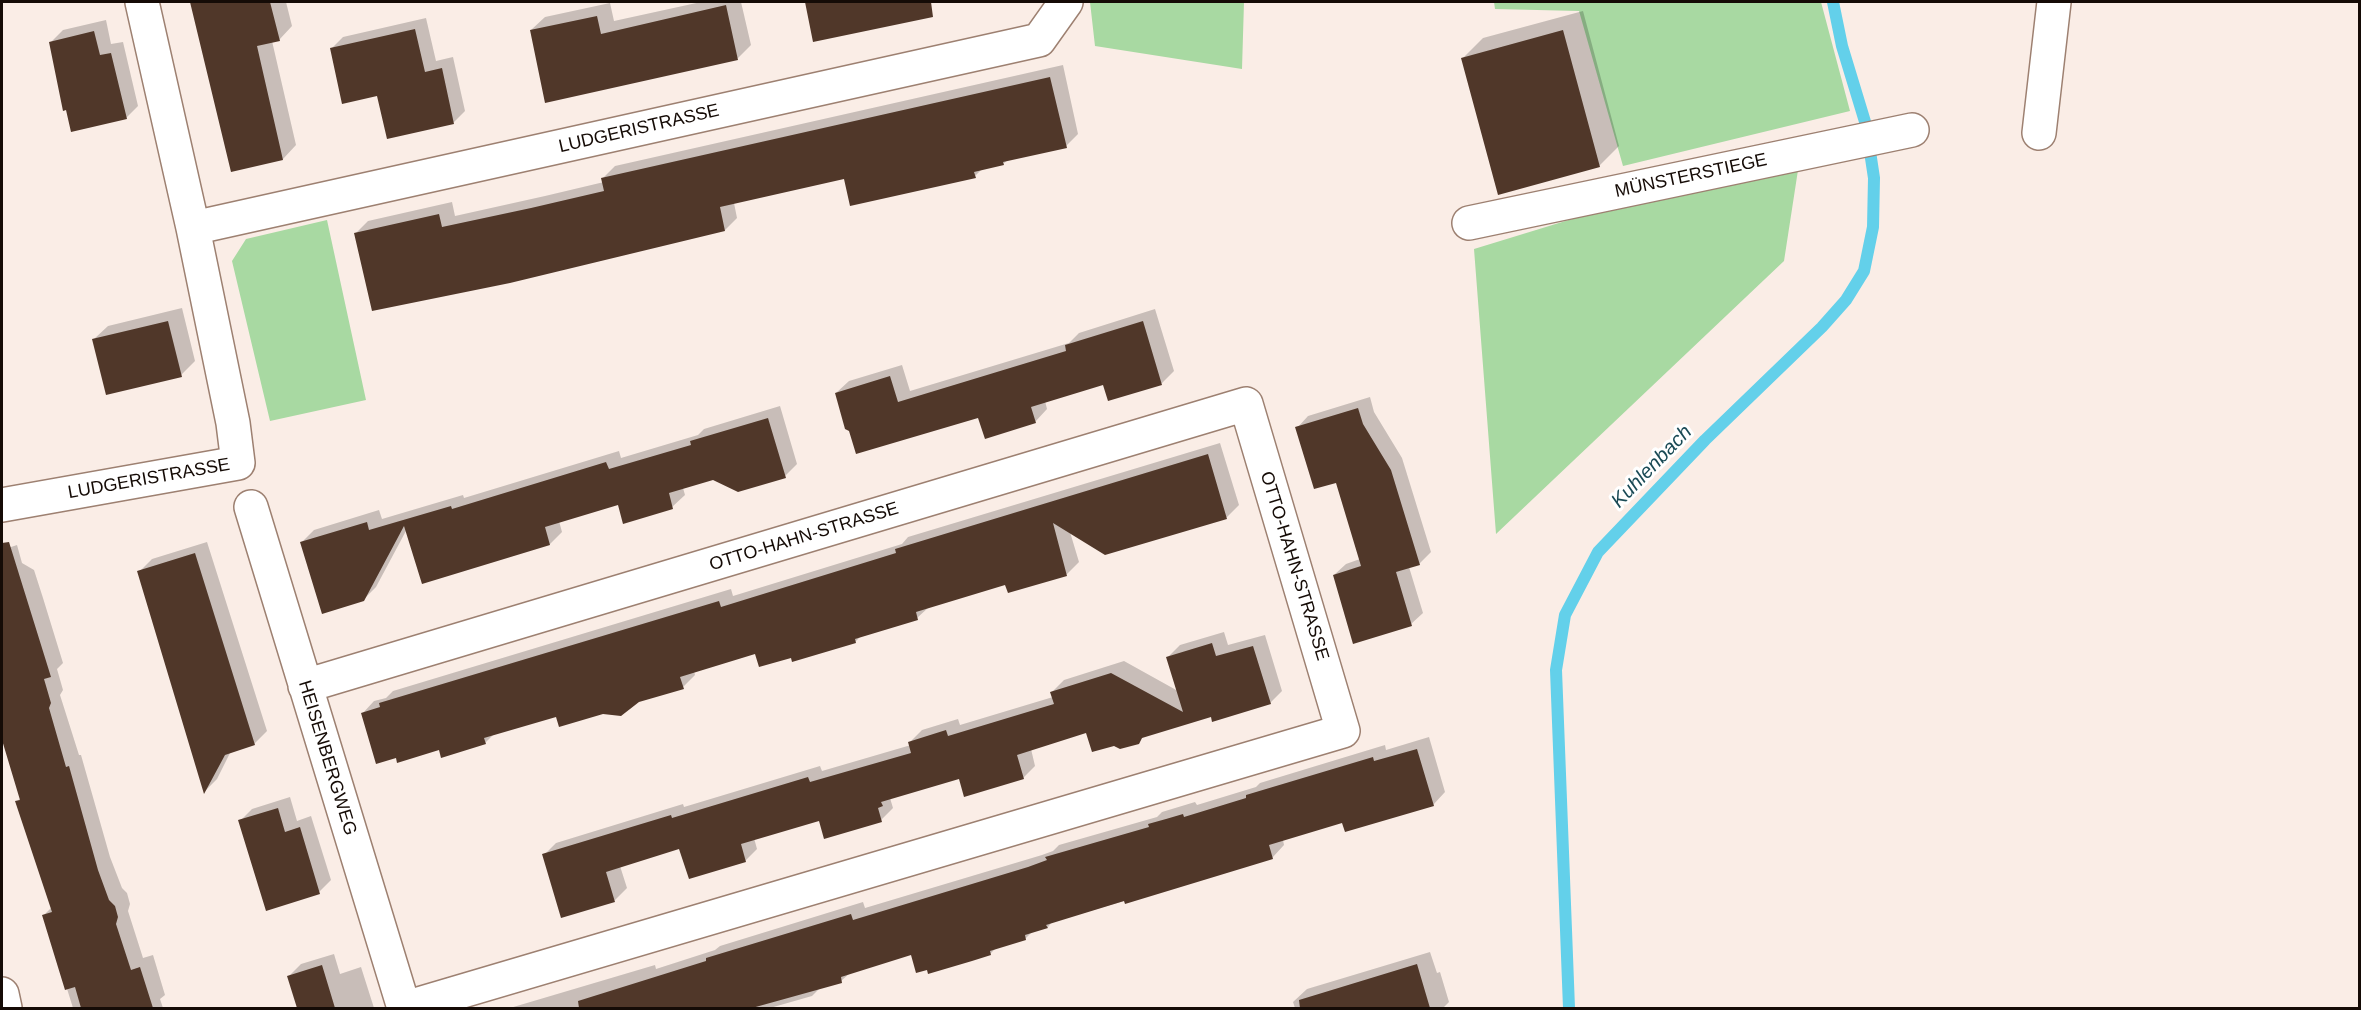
<!DOCTYPE html>
<meta charset="utf-8">
<style>
body{margin:0}
#map{position:relative;width:2361px;height:1010px;overflow:hidden;background:#faede6;font-family:Helvetica,sans-serif}
canvas{display:block}
.frame{position:absolute;inset:0;border:3px solid #150b06;pointer-events:none}
</style>
<div id="map">
<canvas width="2361" height="1010"></canvas>
<div class="frame"></div>
</div>
<script>
const c = document.querySelector('canvas').getContext('2d');
c.lineJoin = 'round';
function fill(path, color) {
  c.fillStyle = color;
  c.fill(path, 'evenodd');
}
function strokePath(path, color, width, dash) {
  c.strokeStyle = color;
  c.lineWidth = width;
  c.lineCap = dash ? 'butt' : 'round';
  c.setLineDash(dash || []);
  c.stroke(path);
}
function drawText(font, color, halo, rows, align = 'center') {
  c.font = font + ' Helvetica,sans-serif';
  c.lineWidth = 6;
  c.setLineDash([]);
  c.textBaseline = 'middle';
  c.strokeStyle = halo;
  c.fillStyle = color;
  for (const [text, x, y, turn = 0] of rows) {
    c.save();
    c.translate(x, y);
    c.rotate((+turn || 0) * Math.PI / 180);
    c.textAlign = isNaN(turn) ? turn : align;
    if (halo) c.strokeText(text, 0, 0);
    c.fillText(text, 0, 0);
    c.restore();
  }
}
const green = new Path2D(`
 M1090 2H1244L1242 69 1095 46Z
 M1494 2H1821L1850 111 1623 166 1579 11 1495 9Z
 M1798 170 1784 261 1496 534 1474 249 1634 200Z
 M327 220 366 400 270 421 232 261 246 239Z`);
const shadow = new Path2D(`
 M192 2H286L292 26 279 40 272 41 296 145 283 159 232 170Z
 M701 2H741L751 45 738 58 531 30 545 17 610 3 614 21Z
 M806 2H892L895 12 814 40Z
 M1583 11 1619 146 1599 166 1463 58 1483 38Z
 M426 18 436 61 453 57 465 111 454 122 388 137 378 94 331 49 343 37Z
 M106 20 111 44 123 42 138 106 126 118 51 42 63 30Z
 M1063 65 1078 134 1066 146 1008 160 1003 164 982 169 975 176 845 177 734 203 737 218 725 230 356 233 368 221 452 202 455 216 545 196 604 182 603 178 615 166Z
 M182 308 195 361 181 375 94 339 108 326Z
 M1155 309 1174 371 1162 383 1109 399 1104 384 1045 401 1047 409 1035 422 979 416 836 393 849 381 902 365 910 391 1069 343 1079 333Z
 M1370 397 1374 412 1402 458 1431 552 1419 564 1409 567 1423 613 1411 624 1334 575 1346 564 1360 559 1337 481 1297 428 1308 416Z
 M780 406 797 464 785 476 713 478 683 488 685 495 672 507 619 504 559 521 562 532 550 544 407 529 376 587 363 600 302 542 314 530 379 510 382 519 463 495 464 498 619 451 621 458 698 435 704 429Z
 M1220 443 1239 505 1227 517 1105 553 1070 532 1079 562 1067 574 1009 591 1006 583 929 607 917 618 862 635 855 642 792 656 756 652 694 671 695 675 683 687 603 713 557 715 494 734 485 743 440 748 362 714 374 701 386 698 393 691 731 589 733 596 902 544 908 537Z
 M207 542 267 731 254 744 231 751 217 779 205 791 139 572 152 559Z
 M17 545 22 563 34 570 43 598 63 663 57 669 63 690 60 695 79 755H81L110 857 122 888 127 893 130 904 128 911 143 958 153 955 165 995 160 999 163 1008H73L44 915 52 907 16 802 21 798 2 735V550Z
 M1224 632 1228 645 1265 635 1282 691 1270 703 1212 715 1145 735 1138 742 1087 731 1031 749 1035 766 1023 778H960L890 798 893 808 881 820 820 819 754 838 757 849 745 861 680 847 620 866 627 888 615 900 562 916 544 855 556 843 683 804 684 807 820 766 822 771 911 745 910 742 922 730 958 719 960 725 1053 697 1052 692 1064 680 1124 661 1178 691 1168 657 1180 645Z
 M1429 737 1445 792 1433 805 1343 821 1283 840 1284 845 1272 858 1052 922 1048 927 1033 931 1025 939 997 947 990 954 928 968 912 953 850 973 841 981 820 988 812 996 770 1008H510L655 965 656 969 715 950 720 946 863 902 865 908 1042 855 1053 851 1059 845 1157 817 1162 812 1195 802 1197 805 1256 787 1260 783 1385 745 1386 750Z
 M290 797 297 821 311 816 331 880 319 892 240 821 252 809Z
 M1430 952 1437 973 1440 972 1449 1002 1443 1008H1295L1293 1002 1307 989Z
 M334 954 340 974 361 967 374 1008H298L289 976 301 964Z`);
const stream = new Path2D(`
 M1569 1008 1556 670 1565 615 1598 552 1705 440 1822 327 1846 300 1864 271 1873 227 1874 178 1866 125 1842 46 1833 2`);
const building = new Path2D(`
 M190 2H270L280 41 257 46 283 160 231 172Z
 M805 2H931L933 17 813 42Z
 M726 5 738 60 545 103 530 30 597 16 601 34Z
 M415 29 425 72 442 68 454 124 387 139 377 96 342 104 330 48Z
 M1563 30 1600 167 1498 195 1461 58Z
 M94 31 100 55 111 53 127 119 71 132 66 110 63 111 49 42Z
 M1050 77 1067 148 1003 162 1004 165 974 172 976 178 850 206 844 179 720 207 725 231 510 283 372 311 354 233 439 214 442 227 531 208 604 191 601 178Z
 M168 321 182 377 106 395 92 339Z
 M1143 321 1162 385 1108 401 1103 385 1031 407 1036 423 985 439 978 418 856 454 849 431 845 429 835 393 890 376 898 402 1066 351 1065 345Z
 M1358 408 1363 424 1391 470 1420 565 1396 572 1412 626 1353 644 1333 575 1361 566 1336 483 1314 489 1295 427Z
 M768 418 786 478 738 492 713 480 669 493 673 509 623 524 618 505 545 527 550 545 422 584 404 526 364 601 322 614 300 542 367 522 369 530 451 506 452 509 606 462 609 469 691 445 690 441Z
 M1208 454 1227 519 1105 555 1053 523 1067 576 1008 593 1005 585 916 612 918 620 855 639 856 643 792 662 791 658 759 667 755 654 680 677 684 689 639 702 621 716 603 714 559 727 556 717 484 738 486 744 441 758 439 750 397 763 396 758 376 764 361 713 380 707 379 703 719 601 721 607 896 553 895 549Z
 M9 542 51 677 44 679 51 703 49 708 66 767 69 766 98 870 109 900 115 906 118 917 116 924 131 970 140 967 153 1008H81L75 987 65 990 42 915 52 912 15 801 20 800 2 740V543Z
 M195 553 255 745 225 755 204 794 137 571Z
 M1212 643 1216 656 1253 646 1271 704 1212 722 1211 717 1142 738 1139 744 1120 749 1114 746 1092 752 1086 733 1017 755 1024 779 964 797 959 779 881 802 883 806 878 808 882 822 824 839 819 821 741 844 746 862 689 879 679 849 606 872 615 902 561 918 542 854 671 815 672 818 808 777 810 782 911 753 908 742 946 730 948 736 1054 704 1050 692 1111 673 1183 712 1166 657Z
 M1417 749 1434 806 1345 832 1342 823 1269 845 1273 859 1125 904 1124 901 1046 925 1048 928 1025 935 1026 940 990 951 991 955 972 961 928 974 927 970 916 973 911 955 841 977 842 983 752 1008H579L578 1001 706 961V958L851 914 853 920 1028 867 1047 860 1045 857 1149 827 1148 824 1166 819 1183 814 1184 817 1246 798V795L1373 757 1374 761Z
 M278 808 285 832 300 827 320 894 266 911 238 820Z
 M1417 964 1430 1008H1300L1299 1000Z
 M322 965 335 1008H297L287 976Z`);
const minor = new Path2D(`
 M2039 133 2054 2
 M1469 223 1912 130
 M193 228 1039 40 1066 2
 M2 505 238 463 233 423 193 228 142 2
 M251 507 404 1008
 M305 686 1246 404 1343 731 405 1008
 M2 994 5 1008`);
const streetNames = [
 ["LUDGERISTRASSE",639,129,-13],
 ["MÜNSTERSTIEGE",1691,176,-12],
 ["LUDGERISTRASSE",149,479,-10],
 ["OTTO-HAHN-STRASSE",804,537,-17],
 ["OTTO-HAHN-STRASSE",1294,566,73],
 ["HEISENBERGWEG",327,758,73]
];
const waterNames = [
 ["Kuhlenbach",1652,467,-46]
];
fill(green, '#a8d9a2');
fill(shadow, '#0003');
strokePath(stream, '#63d0ea', 12);
fill(building, '#503729');
strokePath(minor, '#9d8071', 36);
strokePath(minor, '#fff', 33);
drawText('18px', '#150b06', '#fff', streetNames);
drawText('italic 20px', '#1a4a55', '#fff', waterNames);
</script>
